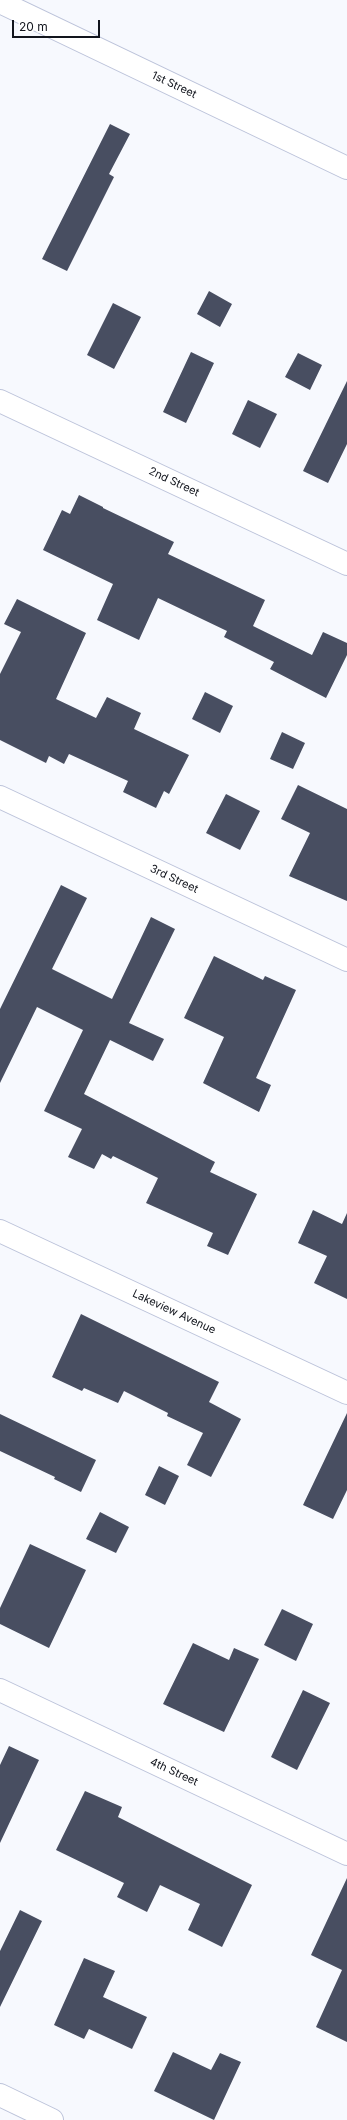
<!DOCTYPE html>
<style>
body{margin:0}
#map{position:relative;width:347px;height:2120px;overflow:hidden;background:#f7f9fe;font-family:Inter,sans-serif}
canvas{display:block}
.scale{position:absolute;left:12px;top:20px;width:88px;height:18px;box-sizing:border-box;border:2px solid #12151d;border-top:0;padding-left:5px;font-size:12px;line-height:14px;white-space:nowrap;color:#12151d;-webkit-text-stroke:3px #fff;paint-order:stroke}
</style>
<div id="map">
<canvas width="347" height="2120"></canvas>
<div class="scale">20 m</div>
</div>
<script>
const c = document.querySelector('canvas').getContext('2d');
c.lineJoin = 'round';
function fill(path, color) {
  c.fillStyle = color;
  c.fill(path, 'evenodd');
}
function strokePath(path, color, width, dash) {
  c.strokeStyle = color;
  c.lineWidth = width;
  c.lineCap = dash ? 'butt' : 'round';
  c.setLineDash(dash || []);
  c.stroke(path);
}
function drawText(font, color, halo, rows, align = 'center') {
  c.font = font + ' Inter,sans-serif';
  c.lineWidth = 4;
  c.setLineDash([]);
  c.textBaseline = 'middle';
  c.strokeStyle = halo;
  c.fillStyle = color;
  for (const [text, x, y, turn = 0] of rows) {
    c.save();
    c.translate(x, y);
    c.rotate((+turn || 0) * Math.PI / 180);
    c.textAlign = isNaN(turn) ? turn : align;
    if (halo) c.strokeText(text, 0, 0);
    c.fillText(text, 0, 0);
    c.restore();
  }
}
const building = new Path2D(`
 M110 124 130 134 109 174 114 177 67 271 42 259Z
 M209 291 232 304 220 327 197 314Z
 M113 303 141 317 114 369 87 355Z
 M191 352 214 363 186 423 163 412Z
 M298 353 322 365 310 390 285 377Z
 M347 381V444L328 483 303 471Z
 M248 400 277 414 260 448 232 434Z
 M79 495 103 507V508L174 542 168 554 265 600 253 626 312 655 323 632 347 643V655L326 698 270 669 274 662 224 637 227 631 158 598 139 640 97 620 113 584 43 550 62 510 70 514Z
 M17 599 86 633 56 699 96 718 107 697 141 713 134 729 189 755 169 794 164 791 156 808 123 792 128 781 69 754 64 764 49 756 46 763 0 740V674L21 632 4 624Z
 M205 692 233 706 220 733 192 719Z
 M282 732 305 743 293 769 270 759Z
 M298 785 347 809V901L289 876 310 833 281 819Z
 M226 794 260 811 240 850 206 833Z
 M61 885 87 898 52 969 112 999 151 917 175 929 129 1023 164 1039 153 1061 110 1040 84 1094 215 1162 210 1172 257 1194 228 1255 207 1246 213 1233 146 1203 158 1178 113 1156 111 1159 102 1154 94 1169 68 1157 82 1129 44 1111 83 1030 37 1007 0 1083V1009Z
 M214 956 263 980 265 976 296 990 256 1078 271 1085 259 1112 203 1083 224 1037 184 1018Z
 M313 1210 342 1224 347 1213V1299L314 1283 327 1256 298 1243Z
 M81 1314 219 1382 209 1402 241 1419 211 1477 187 1465 203 1433 167 1416 168 1413 124 1391 118 1403 84 1388 82 1391 52 1377Z
 M347 1413V1490L333 1519 303 1505Z
 M0 1414 96 1460 81 1492 54 1479 55 1477 0 1451Z
 M159 1466 179 1476 165 1505 145 1495Z
 M100 1512 129 1527 116 1553 86 1539Z
 M30 1544 86 1570 49 1648 0 1624V1608Z
 M282 1609 313 1624 296 1661 264 1645Z
 M193 1643 229 1660 234 1648 259 1659 224 1732 163 1704Z
 M303 1690 330 1703 297 1770 271 1757Z
 M9 1746 39 1760 0 1843V1765Z
 M85 1791 122 1807 118 1817 252 1885 222 1947 188 1930 200 1904 160 1885 147 1912 117 1897 124 1883 56 1850Z
 M347 1878V2042L316 2027 342 1970 311 1955Z
 M20 1910 42 1921 0 2007V1951Z
 M84 1958 115 1971 103 1997 147 2017 132 2049 89 2029 84 2039 54 2025Z
 M173 2052 211 2070 220 2053 241 2062 214 2120 154 2091Z`);
const street = new Path2D(`
 M0 2 347 168
 M0 401 347 564
 M0 797 347 960
 M0 1231 347 1393
 M0 1690 347 1854
 M0 2095 52 2120`);
const streetNames = [
 ["1st Street",174,85,25],
 ["2nd Street",174,482,25],
 ["3rd Street",174,879,25],
 ["Lakeview Avenue",174,1312,25],
 ["4th Street",174,1772,25]
];
fill(building, '#484e61');
strokePath(street, '#bcc3da', 24);
strokePath(street, '#fff', 22);
drawText('11px', '#12151d', '#fff', streetNames);
</script>
